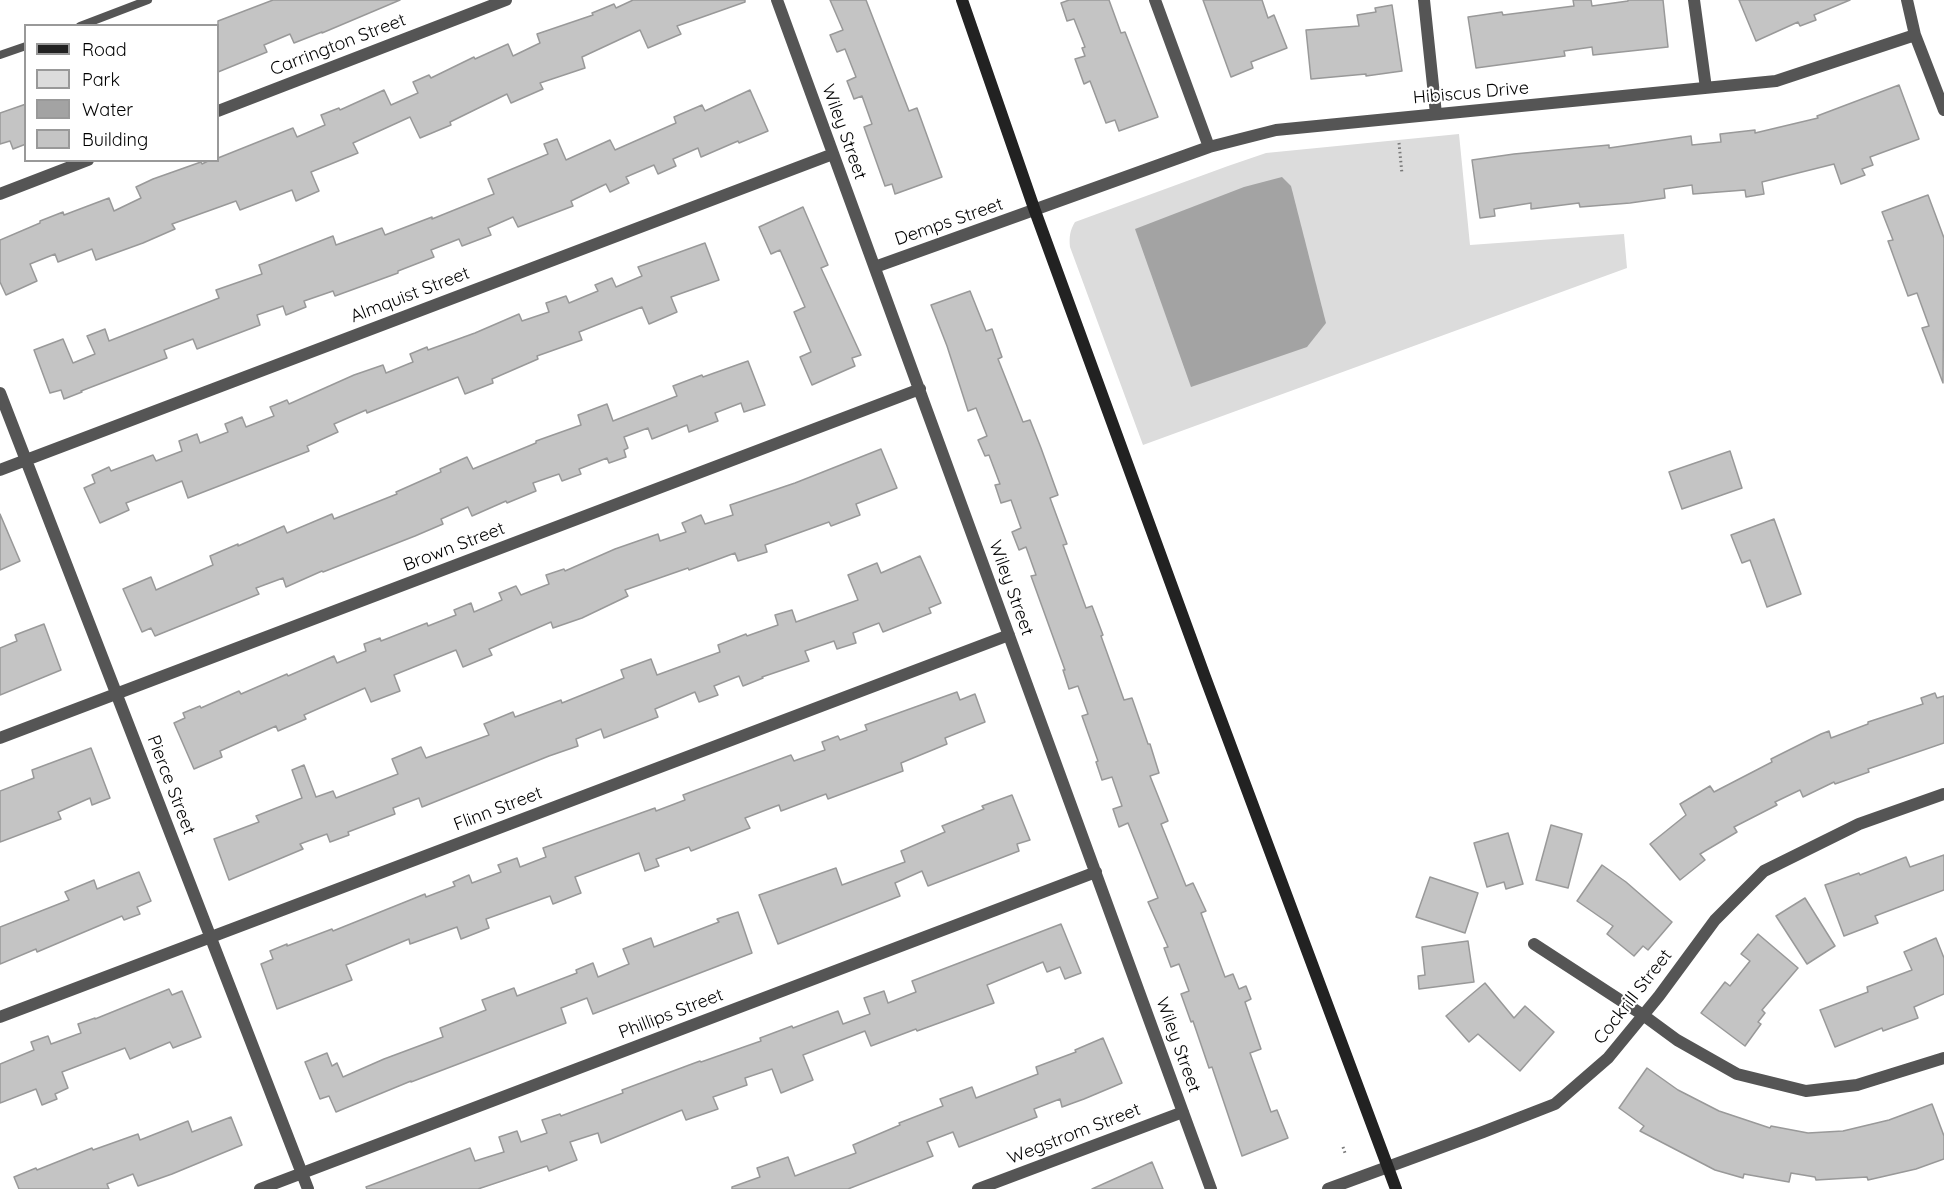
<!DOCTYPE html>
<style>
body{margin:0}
#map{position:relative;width:1944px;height:1189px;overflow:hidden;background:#fff;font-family:Quicksand,sans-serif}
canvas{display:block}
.legend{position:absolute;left:24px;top:24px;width:195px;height:138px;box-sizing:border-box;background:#fff;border:2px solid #999;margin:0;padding:8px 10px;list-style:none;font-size:18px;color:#000}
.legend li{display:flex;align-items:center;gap:12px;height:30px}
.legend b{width:30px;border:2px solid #999}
</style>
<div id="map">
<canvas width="1944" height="1189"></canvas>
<ul class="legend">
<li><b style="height:8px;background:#222"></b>Road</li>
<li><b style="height:16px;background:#dcdcdc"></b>Park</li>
<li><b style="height:16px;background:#a3a3a3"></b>Water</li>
<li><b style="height:16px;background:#c4c4c4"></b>Building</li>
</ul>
</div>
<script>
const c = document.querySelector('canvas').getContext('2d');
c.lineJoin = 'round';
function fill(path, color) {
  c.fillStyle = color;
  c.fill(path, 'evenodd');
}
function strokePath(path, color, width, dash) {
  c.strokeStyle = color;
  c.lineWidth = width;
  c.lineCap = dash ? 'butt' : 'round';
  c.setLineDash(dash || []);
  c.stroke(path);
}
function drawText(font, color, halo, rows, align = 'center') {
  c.font = font + ' Quicksand,sans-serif';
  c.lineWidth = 4.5;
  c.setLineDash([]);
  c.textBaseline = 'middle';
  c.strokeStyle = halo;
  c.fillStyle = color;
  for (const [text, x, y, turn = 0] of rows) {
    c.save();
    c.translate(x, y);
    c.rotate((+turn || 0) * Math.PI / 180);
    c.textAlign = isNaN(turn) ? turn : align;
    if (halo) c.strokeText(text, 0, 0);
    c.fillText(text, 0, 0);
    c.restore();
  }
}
const green = new Path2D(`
 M1459 134 1470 245 1624 234 1627 268 1143 445 1070 247C1069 237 1070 230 1075 222L1228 166 1266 153Z`);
const water = new Path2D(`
 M1282 177 1291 186 1326 323 1307 347 1191 387 1135 229 1244 187Z`);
const building = new Path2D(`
 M273 0H400L322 33V32L294 43 290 34 264 45 267 52 218 72V21Z
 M633 0H745V2L677 26 681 34 648 48 640 30 582 57 585 68 540 83 543 89 511 103 507 94 450 122 451 125 420 138 410 117 353 143 358 153 311 172 319 191 296 201 292 190 240 210 236 201 172 224 175 229 143 243 96 260 92 249 58 262 55 254 30 264 37 281 6 295 0 282V240L40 223V221L63 212 64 215 109 198 114 211 141 198 136 187 153 179 201 162 202 164 210 160H218V158L293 128 297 137 325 125 321 115 339 108 340 110 384 90 391 105 418 93 413 82 429 75 431 78 474 57 475 59 508 44 513 56 540 43 537 34 593 15 592 13 614 4 616 8Z
 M830 0H866L909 111 917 108 942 177 895 194 892 184 885 186 864 127 872 124 862 96 854 99 847 81 856 77 845 49 837 52 830 35 843 30Z
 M1069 0H1109L1121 33 1125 32 1158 117 1119 131 1115 120 1106 123 1090 81 1084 84 1075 59 1085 56 1082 48 1085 47 1074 19 1067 21 1061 3Z
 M1203 0H1262L1268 18 1274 15 1287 48 1251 62 1253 68 1231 77Z
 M1573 0H1591L1592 6 1628 1V0H1663L1668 47 1593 55 1592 47 1564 51 1565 56 1476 68 1468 17 1502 12 1503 15 1574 6Z
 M1739 0H1850L1814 15 1816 20 1800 26 1798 22 1756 41Z
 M1392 5 1402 71 1366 76V74L1311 79 1306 30 1359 26 1357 15 1376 12 1375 8Z
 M1899 85 1919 139 1870 157 1873 165 1862 169 1865 175 1841 184 1834 164 1762 182 1764 194 1746 197 1745 190 1693 194 1692 185 1664 189 1665 198 1630 203 1580 207 1579 203 1531 209V203L1494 209 1495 216 1480 218 1472 160 1514 154 1609 145V148L1691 136 1692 145 1721 142 1720 134 1755 130V133L1818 118 1817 116Z
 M750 90 768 131 739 143 738 141 701 157 698 148 673 159 676 166 658 174 654 165 626 177 629 183 610 192 606 184 571 201 573 206 518 227 513 217 488 228 491 235 462 246 459 239 431 250 434 257 398 271V273L335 296 333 291 304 301 306 307 286 315 283 306 257 315 260 325 197 349 193 339 164 350 167 358 81 391 82 392 64 399 61 390 50 393 34 350 63 339 73 363 95 354 87 336 105 329 109 341 219 298 216 290 262 274 259 265 333 236 336 245 382 228 385 235 432 217V219L494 194 488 179 548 154 544 144 557 139 566 160 610 140 615 150 676 123 674 117 702 105 705 111Z
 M26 104V144L13 149 10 141 0 144V113Z
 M1928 195 1944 238 1943 383 1922 328 1929 326 1917 293 1908 296 1888 241 1893 240 1882 212Z
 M803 207 828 265 821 268 861 355 852 358 855 366 812 385 800 357 811 352 794 312 805 307 780 250 771 254 759 227Z
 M705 243 719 280 671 297 677 312 649 324 642 307 579 332 582 340 537 356 538 359 492 379 493 383 465 394 458 377 367 413 366 410 334 424 338 432 307 446 309 451 188 498 182 481 126 503 129 510 100 523 84 488 95 483 92 475 109 467 111 471 153 455 156 461 182 451 179 441 197 434 200 443 228 432 225 424 242 417 246 427 274 416 270 407 287 400 289 404 354 375 383 365 386 373 413 362 410 354 427 347 428 350 475 333 519 314 522 321 549 312 546 303 566 296 569 303 598 291 595 285 612 278 616 287 642 276 638 267Z
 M970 291 986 331 992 329 1002 357 998 359 1023 422 1030 420 1041 448 1058 495 1050 498 1067 544 1063 545 1086 608 1092 606 1103 635 1101 636 1124 700 1132 698 1148 744H1150L1159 773 1150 776 1168 821 1161 824 1186 886 1193 883 1206 911 1201 913 1225 977 1233 974 1239 989 1246 986 1251 999 1245 1002 1261 1049 1250 1053 1271 1112 1277 1110 1288 1138 1242 1156 1212 1067 1209 1068 1193 1021 1191 1022 1181 994 1189 991 1179 964 1171 967 1164 948 1168 947 1148 902 1158 898 1128 823 1119 827 1113 809 1122 806 1112 777 1102 780 1096 762 1098 761 1082 716 1088 714 1078 686 1069 689 1063 670H1065L1031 576 1036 575 1026 547 1019 550 1012 532 1021 528 1011 500 1001 503 995 485 1000 484 989 455 985 456 978 440 987 436 976 408 968 411 947 346 931 305Z
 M748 361 765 405 744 412 741 403 715 413 718 421 689 432 687 425 652 439 648 428 624 437 628 448 624 450 626 457 609 463 607 458 579 469 581 474 562 481 559 474 533 483 536 491 507 503 506 501 472 516 468 507 441 519 443 524 415 536 323 572 322 571 286 587 283 578 256 588 259 594 155 636 151 628 142 632 123 589 151 577 156 590 213 565 210 556 238 544V546L284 526 287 533 332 514 334 519 397 494 396 492 441 472 440 469 467 457 473 469 536 443V441L581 425 578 415 607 404 613 421 677 396 673 386 702 375 703 377Z
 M881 449 897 488 856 504 860 515 831 526 829 522 765 545 767 552 738 561 735 553 689 570 688 568 625 590 628 596 582 618 553 628 551 622 489 649 492 655 463 667 456 650 394 675 400 691 371 702 365 688 304 715 306 719 278 731 276 726 220 751 222 757 194 769 174 723 185 718 183 713 200 706 201 708 239 691 241 694 287 674 288 676 334 656 337 663 366 651 364 644 380 638 381 641 427 623 428 626 456 615 454 610 471 603 474 612 502 600 499 593 516 586 521 595 549 584 546 575 564 569 565 571 615 549 658 534 660 541 686 532 682 523 701 515 705 524 733 515 730 505 795 483Z
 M1730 451 1742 488 1682 509 1669 472Z
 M0 514 20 561 0 570Z
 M1774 519 1801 594 1767 607 1750 560 1742 563 1731 535Z
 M920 556 941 603 929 608 931 613 883 632 879 623 853 633 856 643 837 649 834 641 805 651 809 661 762 677 763 678 743 686 739 676 714 686 718 695 699 702 695 692 655 709 658 717 604 738 601 729 576 739 578 746 549 756 422 807 419 798 393 808 395 814 348 832 349 835 330 842 327 834 300 844 303 849 229 880 214 839 259 822 256 816 302 798 292 770 304 765 316 797 333 791 336 798 398 774 392 759 421 747 426 758 489 735 484 724 513 712 515 717 561 700 562 703 624 678 621 670 651 659 657 675 720 652 718 645 746 634 747 636 778 625 775 615 792 610 796 622 858 600 848 575 877 563 881 573Z
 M44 624 61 670 0 695V648L17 641 15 635Z
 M957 692 960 700 975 694 985 722 945 738 947 744 901 763 903 771 828 799 826 794 781 811 779 805 745 818 750 828 691 851 689 847 656 859 659 866 645 871 639 853 575 877 581 893 553 904 550 896 486 919 489 928 461 939 457 927 410 944 409 939 346 965 352 980 277 1009 261 964 273 959 270 951 287 944V946L332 929 333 931 425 894 426 897 455 886 453 882 469 875 472 883 501 872 498 865 517 858 520 867 546 857 543 848 655 808 656 811 685 800 683 795 791 755 794 761 825 750 822 742 838 736 840 740 867 730 865 725Z
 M1935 693 1937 698 1944 696V743L1868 769 1869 772 1835 784 1834 782 1803 797 1800 790 1775 802 1777 805 1734 827 1737 832 1700 854 1705 860 1680 880 1650 844 1686 815 1680 804 1710 786 1714 792 1772 762 1771 759 1821 734 1829 731 1831 738 1868 724V722L1923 704 1921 698Z
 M91 748 110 798 92 805 90 798 58 812 61 819 0 842V791L34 778 32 770Z
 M1012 795 1030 840 1017 844 1019 851 928 886 922 871 895 883 900 896 778 944 759 895 836 868 842 885 905 862 901 851 945 832 942 826 984 809 982 806Z
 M1551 825 1582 834 1568 888 1536 880Z
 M1508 833 1523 884 1506 889 1504 882 1487 887 1474 843Z
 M1944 855V890L1875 916 1878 923 1844 936 1825 885 1859 873 1860 875 1906 857 1910 867Z
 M1602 865 1626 882 1672 922 1648 950 1643 946 1634 956 1607 934 1613 926 1577 901Z
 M139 872 151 901 137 907 140 914 124 920 122 916 37 952 36 949 0 964V927L69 900 65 892 94 880 97 889Z
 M1430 877 1478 893 1465 933 1416 917Z
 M1805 898 1835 946 1807 964 1776 916Z
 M738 912 752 953 593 1014 587 998 561 1008 566 1023 411 1082V1081L336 1112 329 1096 320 1099 305 1062 327 1053 332 1066 337 1063 343 1077 384 1059 443 1037 440 1028 486 1010 482 1000 514 988 517 996 577 973 576 970 593 963 598 977 629 964 623 949 651 938 654 947 719 922 717 919Z
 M1061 924 1081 973 1065 979 1060 967 1047 972 1043 962 987 985 994 1003 917 1031 916 1029 871 1046 865 1031 803 1055 813 1080 781 1093 772 1069 745 1078 747 1085 713 1097 718 1109 686 1120 682 1110 601 1143 598 1133 570 1142 577 1160 549 1171 547 1166 478 1189H367L366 1187 470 1148 475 1161 504 1152 499 1137 517 1131 521 1142 547 1133 542 1120 560 1114 561 1116 623 1093 622 1090 700 1061 701 1062 761 1041 760 1038 792 1026 793 1028 838 1011 843 1024 870 1014 864 998 884 991 888 1003 916 992 912 981Z
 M1758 934 1798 968 1762 1010 1765 1013 1758 1022 1761 1024 1745 1046 1701 1013 1725 982 1730 986 1750 961 1741 954Z
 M1936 938 1944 958V994L1914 1007 1918 1018 1883 1031 1882 1028 1835 1047 1820 1010 1868 992 1867 987 1912 970 1904 952Z
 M1468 941 1474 982 1419 989 1418 976 1425 975 1422 947Z
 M1485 983 1514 1018 1525 1006 1554 1032 1520 1071 1478 1034 1469 1042 1446 1016Z
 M169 989 172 995 182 991 201 1037 173 1048 170 1042 130 1059 125 1048 62 1072 68 1088 55 1094 57 1099 42 1105 36 1089 0 1103V1064L34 1050 31 1042 48 1036 51 1044 81 1033 78 1024 95 1018V1019Z
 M1103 1038 1122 1083 1084 1099 1062 1107 1060 1099 1034 1109 1037 1117 959 1147 953 1132 927 1142 933 1156 848 1189H732V1187L760 1177 757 1168 788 1157 795 1176 856 1153 853 1145 900 1125 899 1123 943 1106 940 1099 972 1087 976 1098 1038 1074 1036 1067 1076 1052 1075 1050Z
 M1647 1068 1678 1090 1719 1111 1770 1128 1771 1126 1808 1133 1843 1131 1889 1120 1932 1104 1944 1136V1159L1916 1169 1868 1180 1867 1177 1816 1180 1815 1177 1791 1173 1789 1182 1744 1174 1743 1178 1715 1170 1640 1131 1644 1126 1619 1108Z
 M231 1117 242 1145 172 1174 138 1186 133 1174 107 1184 109 1189H19L14 1177 36 1168 37 1170 92 1148 93 1150 138 1134 140 1140 188 1121 192 1132Z
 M1152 1162 1163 1189H1092Z`);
const path = new Path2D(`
 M1399 143 1402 174
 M1343 1147 1345 1153`);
const service = new Path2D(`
 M80 26 148 0
 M0 55 26 46`);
const minor = new Path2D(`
 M777 0 1211 1189
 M1155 0 1209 147
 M1424 0 1436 114
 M1694 0 1706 88
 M1907 0 1915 35 1944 110
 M218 111 506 0
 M0 194 88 160
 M875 267 1209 147 1276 130 1776 81 1915 35
 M0 393 308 1189
 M0 470 833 154
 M0 738 920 389
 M1534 944 1643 1015 1677 1040 1737 1074 1806 1091 1857 1085 1944 1058
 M0 1017 1009 635
 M260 1189 1096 872
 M978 1189 1183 1112
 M1328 1189 1483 1132 1555 1104 1608 1058 1659 996 1715 920 1764 871 1859 824 1944 794`);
const secondary = new Path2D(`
 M962 0 1035 211 1205 677 1396 1189`);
const streetNames = [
 ["Carrington Street",338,45,-21],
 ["Hibiscus Drive",1471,93,-5],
 ["Wiley Street",844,132,70],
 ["Demps Street",949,222,-19],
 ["Almquist Street",410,295,-21],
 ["Brown Street",454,547,-21],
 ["Wiley Street",1011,588,70],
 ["Pierce Street",171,785,69],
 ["Flinn Street",498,809,-21],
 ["Cockrill Street",1633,997,-52],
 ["Phillips Street",671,1014,-21],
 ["Wiley Street",1178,1045,70],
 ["Wegstrom Street",1074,1134,-21]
];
fill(green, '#dcdcdc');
fill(water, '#a3a3a3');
fill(building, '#c4c4c4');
strokePath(building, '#999', 1.5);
strokePath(path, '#777', 3, [1.5, 3]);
strokePath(service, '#555', 8);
strokePath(minor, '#555', 12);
strokePath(secondary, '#222', 12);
drawText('18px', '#000', '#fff', streetNames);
</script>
